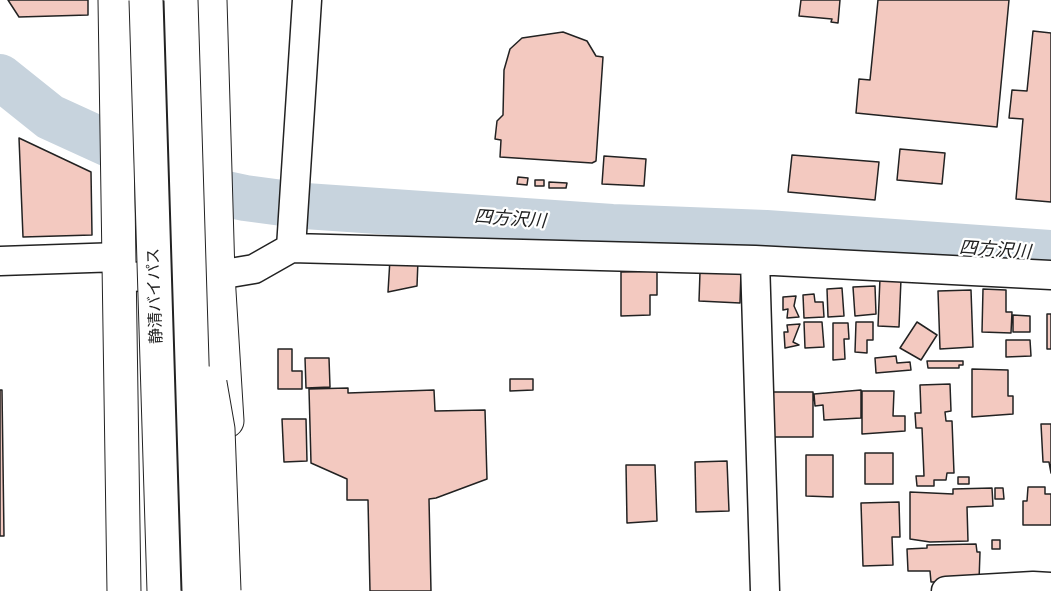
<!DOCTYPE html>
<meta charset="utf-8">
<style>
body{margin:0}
canvas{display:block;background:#fff}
</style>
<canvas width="1051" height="591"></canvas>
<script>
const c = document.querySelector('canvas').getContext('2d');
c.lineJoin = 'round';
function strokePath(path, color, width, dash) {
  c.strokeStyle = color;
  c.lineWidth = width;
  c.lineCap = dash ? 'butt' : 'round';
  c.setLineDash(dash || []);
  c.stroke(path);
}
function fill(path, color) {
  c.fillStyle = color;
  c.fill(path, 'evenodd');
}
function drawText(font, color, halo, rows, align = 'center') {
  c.font = font + ' Raleway,"Noto Sans JP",sans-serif';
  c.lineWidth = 4.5;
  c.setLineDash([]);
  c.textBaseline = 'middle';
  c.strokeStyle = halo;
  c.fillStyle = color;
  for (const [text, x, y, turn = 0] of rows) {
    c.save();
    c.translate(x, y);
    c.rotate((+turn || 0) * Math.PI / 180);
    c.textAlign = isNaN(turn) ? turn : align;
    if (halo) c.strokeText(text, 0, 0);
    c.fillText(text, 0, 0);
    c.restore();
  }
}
const river = new Path2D(`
 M0 77 50 117 212 191 245 198 305 206 612 227 766 233 1051 253`);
const building = new Path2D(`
 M8 0H88V15L19 17Z
 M801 0H840L838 23 831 22 832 19 799 16Z
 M878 0H1009L997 127 856 113 859 79 870 80Z
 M1033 31 1051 33V202L1016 199 1023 119 1009 118 1012 90 1027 91Z
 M563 32 587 41 596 56 603 57 596 161 592 163 500 157 501 140 495 139 497 121 503 115 504 70 510 49 522 38Z
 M19 138 91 172 92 235 23 237Z
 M900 149 945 153 942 184 897 180Z
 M792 155 879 162 875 200 788 192Z
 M604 156 646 159 644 186 602 184Z
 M518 177 528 178 527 185 517 184Z
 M535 180H544V186H535Z
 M549 182 567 183 566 188H549Z
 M390 259 418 260 417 286 388 292Z
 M657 271V295H650V315L621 316V272Z
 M700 272 741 273 740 303 699 301Z
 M880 278 901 279 899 327 878 326Z
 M875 286 876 314 855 316 853 287Z
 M842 288 844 316 828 317 827 289Z
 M983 289 1006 290V312H1012L1011 333 982 332Z
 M971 290 973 347 940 349 938 291Z
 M814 294 815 302H823L824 317 804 318 803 295Z
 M796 296 794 306 799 317 787 318 788 309 783 310V297Z
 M1047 314H1051V349H1047Z
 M1013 315 1030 316V332H1013Z
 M804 322H822L824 347 805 348Z
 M856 322H873V340H867V353L855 352Z
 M917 322 937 335 921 360 900 348Z
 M833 323H848L849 339H844L845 359 833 360Z
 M800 324 793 342 799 345 785 348 784 332H788L787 325Z
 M1006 340H1030L1031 356 1006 357Z
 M278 349H292V371H302V389H278Z
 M896 356 897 363 910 362 911 370 876 373 875 358Z
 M305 358H329L330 387 306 388Z
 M927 361H963V365H959V368H928Z
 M972 369 1008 370V396H1013V414L972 417Z
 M510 379H533V390L510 391Z
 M950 384 951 411 945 412 946 421H952L954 473H947L946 480H934V486H917L916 476H924L922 428H916L915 413H921L920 385Z
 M348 388V393L434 390 435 411 485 410 487 479 436 498 429 499 431 591H370L368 500H347V479L311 463 309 389Z
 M0 390H2L4 536H0Z
 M861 390V418L824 420 823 405 815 406 814 394Z
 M862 391H894L893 416H905V431L862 434Z
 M772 392H813V437H772Z
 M282 419H306L307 461 284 462Z
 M1041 424H1051V473L1049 462H1043Z
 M865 453H893V484H865Z
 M806 455H833V497L806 496Z
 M727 461 729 511 696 512 695 462Z
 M626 465H655L657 521 627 523Z
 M958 477H969V484H958Z
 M1028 487H1045V494H1051V525H1023V501H1027Z
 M992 488 993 506 967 507 968 541 930 542 910 539V492L953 494V489Z
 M995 488H1003L1004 499H995Z
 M899 502 900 537H892L893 565 863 566 861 503Z
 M992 540H1000V549H992Z
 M976 544 977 552H980L979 581 931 582 930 571H908L907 549 927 548V545Z`);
const minor = new Path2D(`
 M291 248 307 0
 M755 260 765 591
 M0 261 120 257
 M120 277 218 275 254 269 291 248 755 260 1051 275
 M946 591 1033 586 1051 587`);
const highway = new Path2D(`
 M115 0 124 591
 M210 0 218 275 227 421`);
const highwayBridge = new Path2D(`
 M146 0 164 591
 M181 0 199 591
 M210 383 218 429 224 591`);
const streetNames = [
 ["静清バイパス",155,296,-92]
];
const waterNames = [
 ["四方沢川",510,219,4],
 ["四方沢川",995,250,4]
];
strokePath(river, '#c7d3dd', 46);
fill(building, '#f3c9c0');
strokePath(building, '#222', 1.5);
strokePath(minor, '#222', 31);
strokePath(highway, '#222', 35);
strokePath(minor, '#fff', 28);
strokePath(highway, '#fff', 33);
strokePath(highwayBridge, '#222', 35, []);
strokePath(highwayBridge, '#fff', 33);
drawText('16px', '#222', '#fff', streetNames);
drawText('italic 18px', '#222', '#fff', waterNames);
</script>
